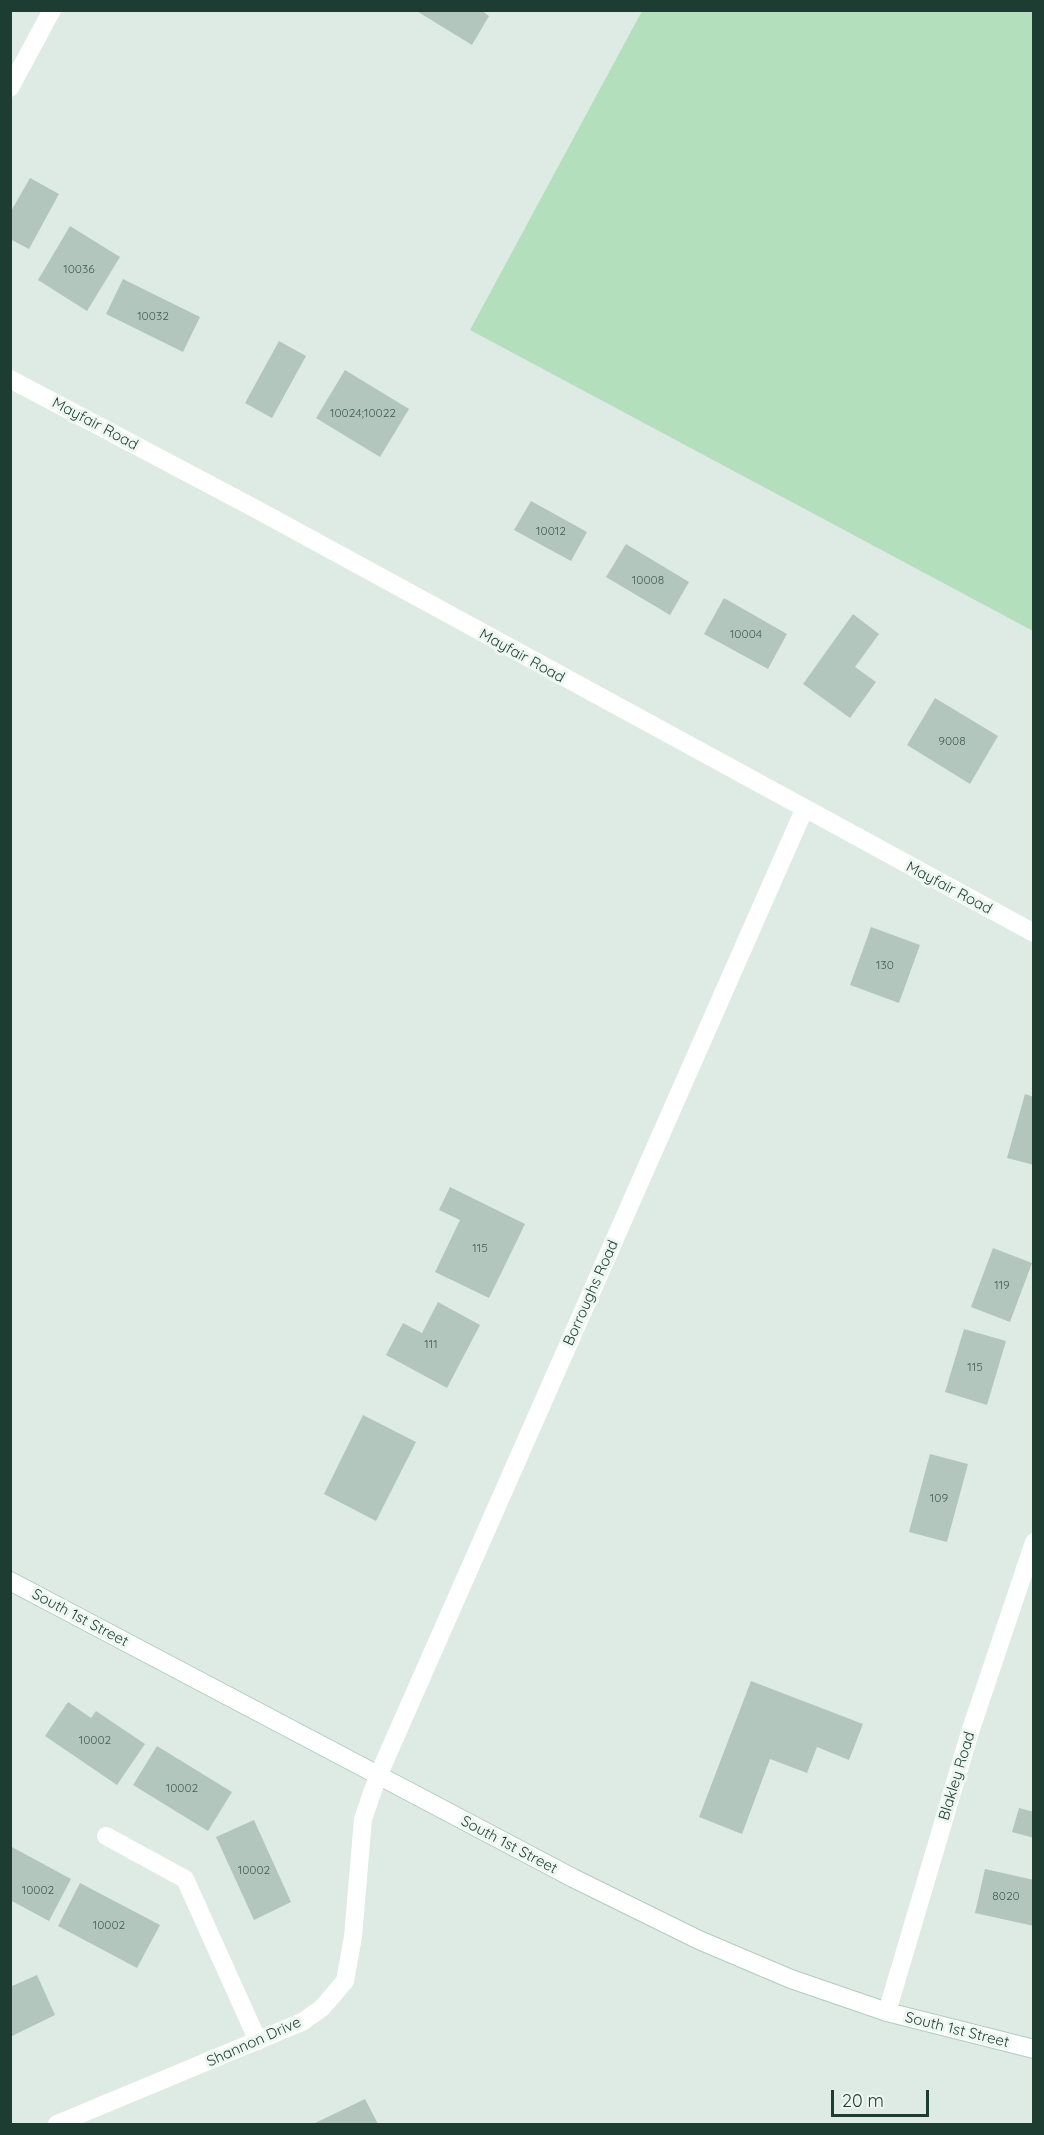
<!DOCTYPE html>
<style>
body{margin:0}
#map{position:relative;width:1044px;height:2135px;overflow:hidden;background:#ddebe4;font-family:Quicksand,sans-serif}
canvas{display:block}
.frame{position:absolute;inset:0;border:12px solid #1d3c32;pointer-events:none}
.scale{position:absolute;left:831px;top:2090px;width:98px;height:27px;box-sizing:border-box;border:3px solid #1d3c32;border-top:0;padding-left:8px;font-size:18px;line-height:21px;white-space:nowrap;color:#1d3c32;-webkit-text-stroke:4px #eef7f2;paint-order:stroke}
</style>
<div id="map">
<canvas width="1044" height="2135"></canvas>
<div class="frame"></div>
<div class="scale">20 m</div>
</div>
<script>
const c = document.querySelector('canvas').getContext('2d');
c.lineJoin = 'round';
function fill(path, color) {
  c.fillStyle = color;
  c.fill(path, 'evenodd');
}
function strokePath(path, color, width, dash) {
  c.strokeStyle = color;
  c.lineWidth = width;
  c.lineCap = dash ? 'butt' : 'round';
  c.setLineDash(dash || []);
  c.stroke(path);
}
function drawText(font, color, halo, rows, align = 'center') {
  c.font = font + ' Quicksand,sans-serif';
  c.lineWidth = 6;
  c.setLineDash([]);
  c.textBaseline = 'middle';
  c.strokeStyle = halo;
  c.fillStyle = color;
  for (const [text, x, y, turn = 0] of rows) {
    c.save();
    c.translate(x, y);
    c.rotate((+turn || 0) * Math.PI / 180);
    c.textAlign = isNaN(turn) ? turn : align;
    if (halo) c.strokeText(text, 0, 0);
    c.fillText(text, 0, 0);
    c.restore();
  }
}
const green = new Path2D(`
 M642 11H1033V631L470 330Z`);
const building = new Path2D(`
 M415 10H481L489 16 472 45Z
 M30 178 59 194 29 249 10 239V213Z
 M70 226 120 257 87 311 38 280Z
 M123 279 200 317 183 352 106 314Z
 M279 341 306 356 272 418 245 403Z
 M345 370 409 409 380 457 316 418Z
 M531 501 587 532 571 561 514 530Z
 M626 544 689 582 670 615 606 577Z
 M724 598 787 634 768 669 704 634Z
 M853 614 879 634 855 667 876 682 850 718 803 684Z
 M935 698 998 736 970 784 907 745Z
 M871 927 920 945 899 1003 850 985Z
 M1025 1094 1034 1097V1165L1007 1158Z
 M450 1187 525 1224 489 1298 435 1272 460 1220 439 1210Z
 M993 1248 1032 1263 1010 1322 971 1307Z
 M438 1302 480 1325 447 1388 386 1355 403 1323 422 1333Z
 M964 1329 1006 1341 987 1405 945 1392Z
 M363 1415 416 1442 376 1521 324 1494Z
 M930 1454 968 1464 947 1542 909 1532Z
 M751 1681 863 1724 849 1760 817 1747 807 1773 770 1759 742 1834 699 1817Z
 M68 1702 91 1718 96 1711 145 1744 117 1785 45 1736Z
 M157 1746 232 1792 208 1831 133 1785Z
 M1019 1808 1034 1812V1838L1012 1832Z
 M254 1820 291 1902 254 1920 216 1837Z
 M10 1846 71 1879 49 1921 10 1900Z
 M985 1869 1034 1880V1926L975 1913Z
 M80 1883 160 1925 137 1968 58 1926Z
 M37 1975 55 2015 10 2037V1987Z
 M365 2099 378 2124H313Z`);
const service = new Path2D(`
 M106 1836 185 1879 258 2041`);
const minor = new Path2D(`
 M10 88 52 10
 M10 379 254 508 1034 933
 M887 2012 970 1732 1034 1542
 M57 2124 302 2022 322 2008 345 1981 353 1937 363 1819 378 1776 804 810`);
const secondary = new Path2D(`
 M10 1581 573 1878 699 1940 791 1979 887 2012 1034 2049`);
const numberNames = [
 ["10036",79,269],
 ["10032",153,316],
 ["10024;10022",363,413],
 ["10012",551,531],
 ["10008",648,580],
 ["10004",746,634],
 ["9008",952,741],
 ["130",885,965],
 ["115",480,1248],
 ["119",1002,1285],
 ["111",431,1344],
 ["115",975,1367],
 ["109",939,1498],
 ["10002",95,1740],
 ["10002",182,1788],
 ["10002",254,1870],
 ["10002",38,1890],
 ["8020",1006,1896],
 ["10002",109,1925]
];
const streetNames = [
 ["Mayfair Road",95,424,28],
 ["Mayfair Road",522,656,29],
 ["Mayfair Road",949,888,28],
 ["Borroughs Road",591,1293,-66],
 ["South 1st Street",80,1618,28],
 ["Blakley Road",957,1776,-73],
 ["South 1st Street",509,1845,28],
 ["South 1st Street",957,2030,14],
 ["Shannon Drive",254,2042,-24]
];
fill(green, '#b4dfbc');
fill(building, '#b3c6bd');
strokePath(secondary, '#b0ccc0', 20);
strokePath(service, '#fff', 18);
strokePath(minor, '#fff', 18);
strokePath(secondary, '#fff', 18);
drawText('12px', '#425e55', null, numberNames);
drawText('15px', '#1d3c32', '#eef7f2', streetNames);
</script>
